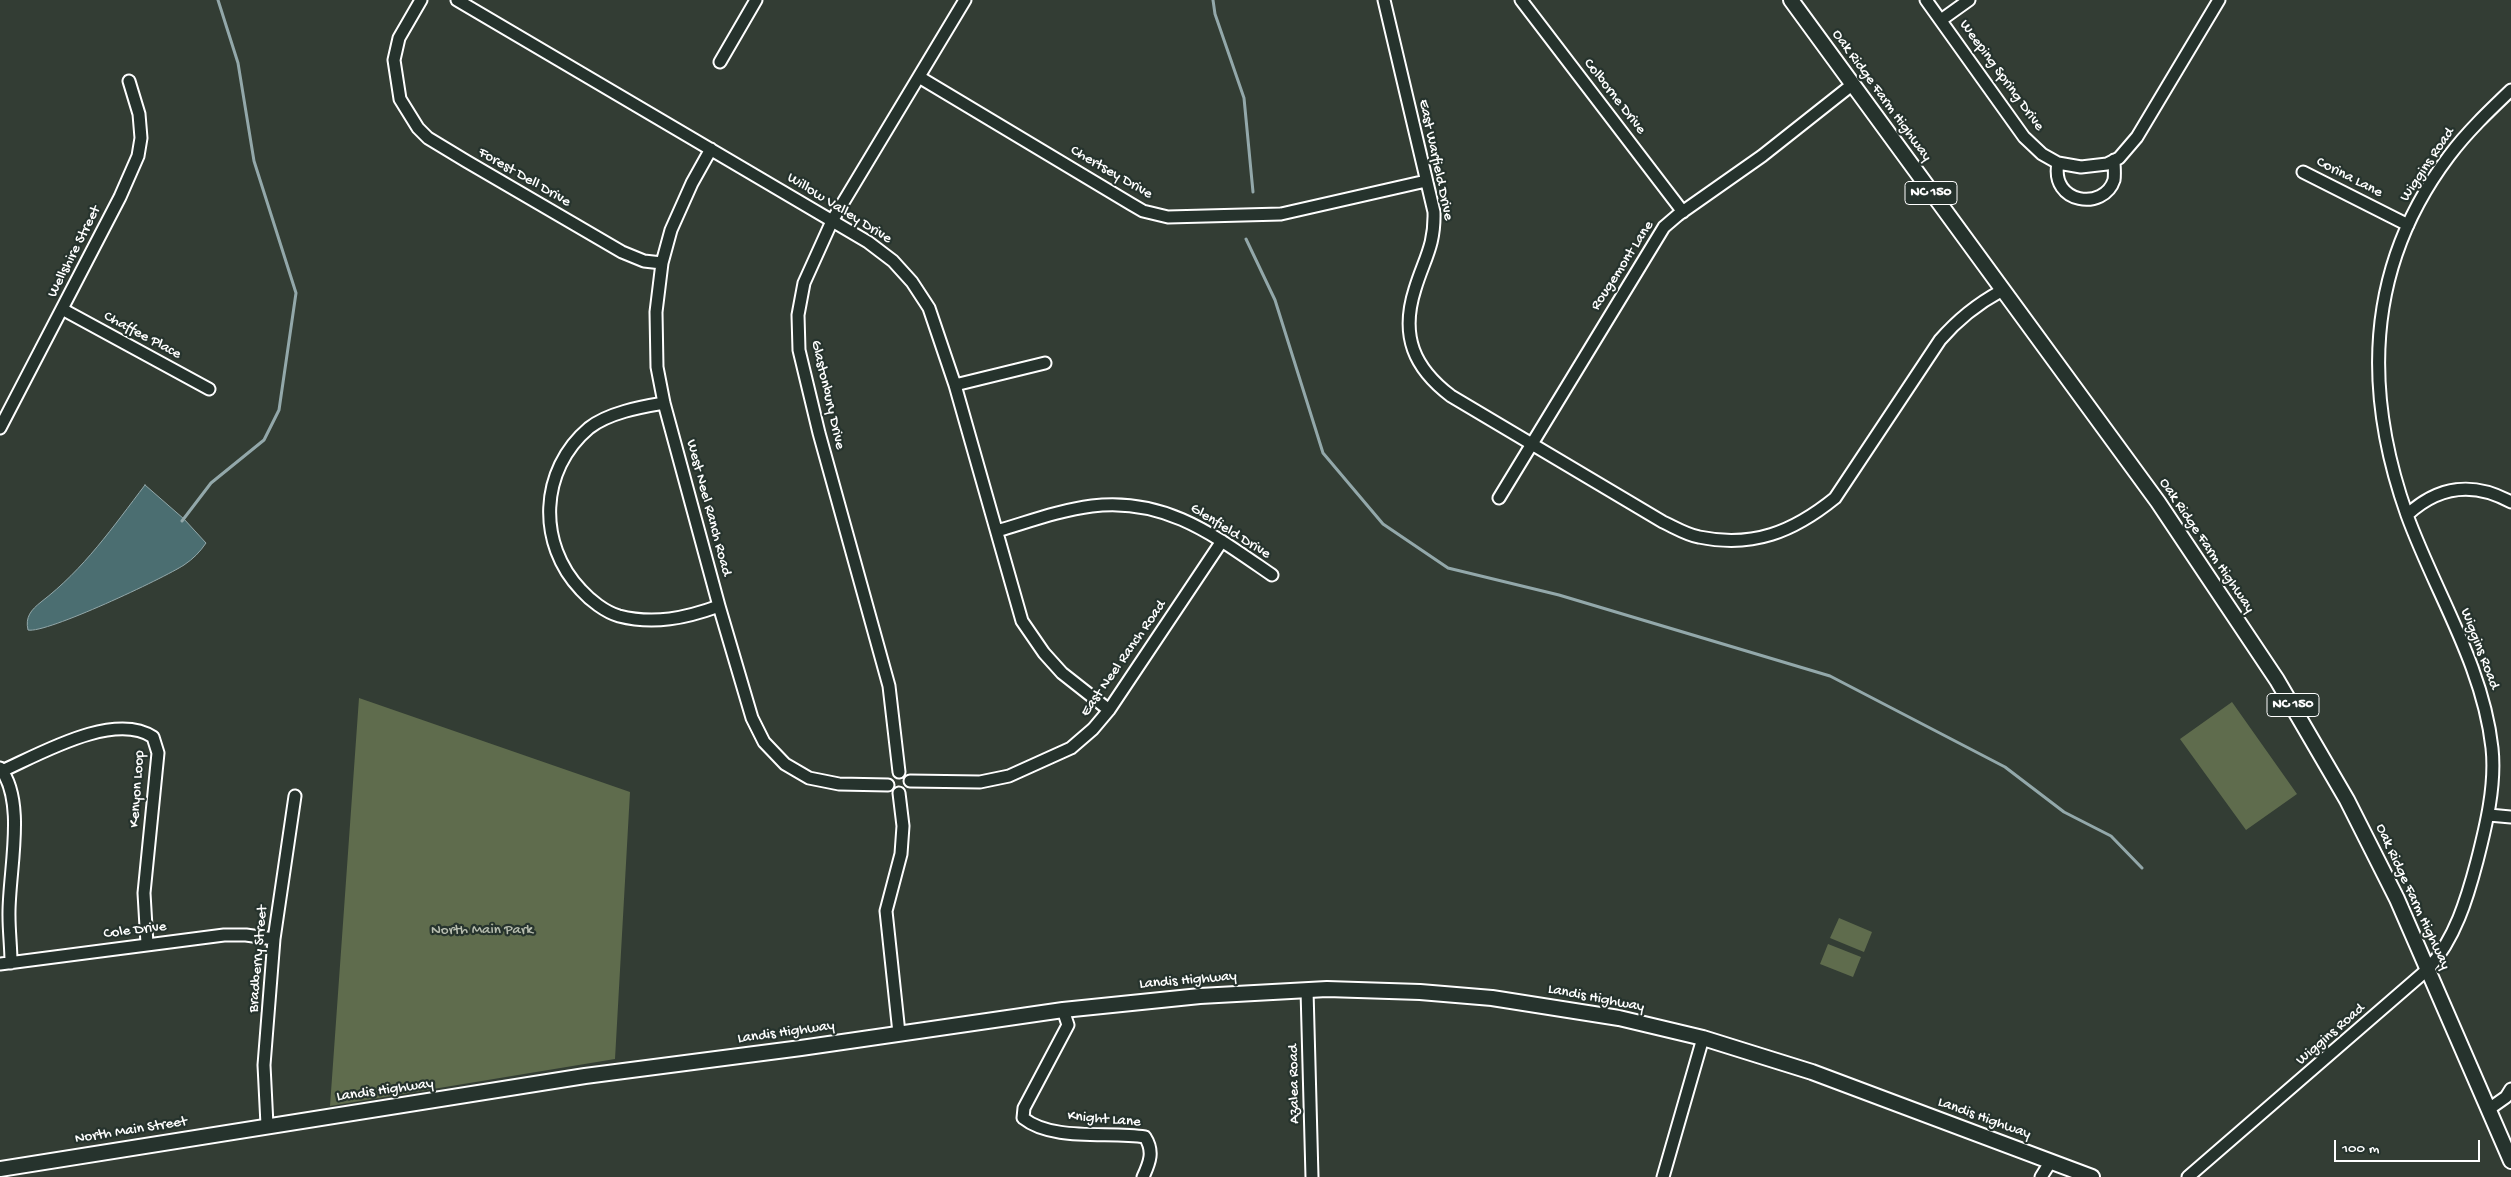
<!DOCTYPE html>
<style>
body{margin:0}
#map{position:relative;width:2511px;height:1177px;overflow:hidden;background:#333d34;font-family:"Gochi Hand",sans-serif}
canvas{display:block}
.scale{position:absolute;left:2334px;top:1140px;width:146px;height:22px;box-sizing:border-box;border:2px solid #fff;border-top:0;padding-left:6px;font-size:15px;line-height:18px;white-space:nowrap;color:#fff;-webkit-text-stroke:4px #26332d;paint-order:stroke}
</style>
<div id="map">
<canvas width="2511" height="1177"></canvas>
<div class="scale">100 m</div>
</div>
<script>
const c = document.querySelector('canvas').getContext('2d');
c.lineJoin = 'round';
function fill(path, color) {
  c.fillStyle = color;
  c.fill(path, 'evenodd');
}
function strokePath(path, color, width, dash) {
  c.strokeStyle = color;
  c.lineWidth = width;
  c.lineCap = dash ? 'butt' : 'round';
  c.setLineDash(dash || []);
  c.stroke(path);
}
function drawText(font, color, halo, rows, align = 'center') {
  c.font = font + ' "Gochi Hand",sans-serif';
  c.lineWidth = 4.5;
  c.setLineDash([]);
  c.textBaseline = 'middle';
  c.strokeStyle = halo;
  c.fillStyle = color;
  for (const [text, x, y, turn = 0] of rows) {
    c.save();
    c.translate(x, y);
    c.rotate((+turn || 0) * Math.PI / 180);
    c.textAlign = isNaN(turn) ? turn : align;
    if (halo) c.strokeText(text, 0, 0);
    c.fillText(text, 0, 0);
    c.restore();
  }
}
const green = new Path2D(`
 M359 698 630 792 615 1059 330 1106Z
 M2232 702 2297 794 2246 830 2180 739Z
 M1839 918 1872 932 1864 952 1830 938Z
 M1828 944 1861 957 1853 977 1820 964Z`);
const water = new Path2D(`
 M145 485 184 519 206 543C200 552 193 559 184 565 164 578 46 634 28 630 25 617 31 610 41 602 84 569 113 527 145 485Z`);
const stream = new Path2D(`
 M1213 0 1215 14 1244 98 1253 192
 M1246 239 1275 300 1323 453 1383 524 1448 568 1559 595 1830 676 2005 767 2064 812 2111 836 2142 868
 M182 521 211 483 264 440 279 410 296 293 254 161 238 63 218 0`);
const minor = new Path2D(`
 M421 0 399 38 394 60 400 99 418 128 428 138 466 161 622 252 644 261 662 263
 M457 0 868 242 893 261 912 282 929 308 955 385 1022 621 1044 653 1062 673 1109 710
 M1384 0 1434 212C1435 246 1424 259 1415 289 1400 336 1414 368 1451 396L1663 522C1674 527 1687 535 1699 537 1753 548 1793 532 1835 498L1940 340C1959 318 1977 304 2001 291
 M1521 0 1683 212
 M1926 0 2024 137 2042 154 2058 163 2081 167 2107 164 2119 158 2137 137 2219 0
 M1941 20 1969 0
 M720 62 756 0
 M919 77 1131 204 1143 211 1168 217 1281 214 1426 181
 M711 149 692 183 671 230 662 263 656 312 657 367 664 403 719 606 752 718 764 742 785 764 809 778 839 784 888 785
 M2058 163C2050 204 2104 211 2114 180 2115 174 2114 166 2114 160
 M2303 172 2408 225
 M62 309 209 389
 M955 385 1045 363
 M664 403C640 407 608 413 589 428 539 470 537 544 581 590 590 600 605 612 619 616 654 625 686 618 719 606
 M0 428 120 197 138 156 141 138 139 114 129 81
 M1499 498 1664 227 1678 215 1762 156 1853 84
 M2407 515C2438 486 2473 481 2511 502
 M997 531C1028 522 1060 510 1092 506 1166 497 1215 536 1272 575
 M0 768C27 802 8 874 9 916 9 932 11 947 11 963
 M2 771C40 754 114 711 153 737L158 753 144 893 147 944
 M899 772 889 686 819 433 799 350 798 315 804 283 832 221 965 0
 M910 781 980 782 1009 776 1071 748 1093 729 1109 710 1222 541
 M2489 815 2511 817
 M0 964 224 935H246L274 939
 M1307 990 1312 1177
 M1063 1010 1068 1025 1024 1108 1023 1118C1053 1142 1109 1131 1145 1137 1154 1151 1150 1162 1143 1177
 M899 1033 886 911 901 854 903 826 899 793
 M2489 1109 2506 1097 2511 1089
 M267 1125 264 1065 274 939 295 796
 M1663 1177 1703 1038
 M2041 1177 2051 1161
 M2188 1177 2428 969C2455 939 2467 899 2477 861 2486 826 2496 785 2492 748 2483 665 2435 592 2407 515 2362 388 2366 266 2449 156 2467 132 2489 111 2511 90`);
const major = new Path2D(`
 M1791 0 2158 502 2277 680 2347 800 2397 899 2511 1161
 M0 1169 585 1076 801 1048 1063 1010 1200 996 1327 989 1420 992 1492 998 1619 1018 1703 1038 1812 1072 2092 1177`);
const shields = [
 [1931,193,52],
 [2293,705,52]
];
const shieldNames = [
 ["NC 150",1931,193],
 ["NC 150",2293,705]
];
const streetNames = [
 ["Weeping Spring Drive",2001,76,54],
 ["Oak Ridge Farm Highway",1881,96,54],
 ["Colborne Drive",1614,97,52],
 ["East Warfield Drive",1435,160,78],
 ["Wiggins Road",2428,165,-56],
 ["Chertsey Drive",1111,173,30],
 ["Forest Dell Drive",524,178,30],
 ["Corina Lane",2349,178,27],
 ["Willow Valley Drive",839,209,32],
 ["Wellshire Street",75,252,-63],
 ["Rougemont Lane",1623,266,-57],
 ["Chaffee Place",142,336,28],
 ["Glastonbury Drive",827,395,77],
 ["West Neel Ranch Road",708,508,75],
 ["Glenfield Drive",1230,532,32],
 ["Oak Ridge Farm Highway",2206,546,56],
 ["Wiggins Road",2479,649,69],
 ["East Neel Ranch Road",1124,659,-55],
 ["Kenyon Loop",138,789,-86],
 ["Oak Ridge Farm Highway",2412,897,65],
 ["Cole Drive",135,931,-7],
 ["Bradberry Street",259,959,-85],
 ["Landis Highway",1188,981,-5],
 ["Landis Highway",1596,999,11],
 ["Landis Highway",786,1033,-8],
 ["Wiggins Road",2331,1035,-41],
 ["Azalea Road",1295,1084,-91],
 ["Landis Highway",385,1091,-8],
 ["Landis Highway",1984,1119,20],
 ["Knight Lane",1104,1120,5],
 ["North Main Street",131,1131,-9]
];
const parkNames = [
 ["North Main Park",482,931]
];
fill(green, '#5f6c4d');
fill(water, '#4b6e71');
strokePath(water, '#93a8aa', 1);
strokePath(stream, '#93a8aa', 3);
strokePath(minor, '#fff', 15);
strokePath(major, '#fff', 18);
strokePath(minor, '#26332d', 11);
strokePath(major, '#26332d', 14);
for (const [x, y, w] of shields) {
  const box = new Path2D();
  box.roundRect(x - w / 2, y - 11.5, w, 23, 4);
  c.fillStyle = '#26332d';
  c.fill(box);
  strokePath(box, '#fff', 1);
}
drawText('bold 14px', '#fff', null, shieldNames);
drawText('15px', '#fff', '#26332d', streetNames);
drawText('15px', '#b7bdaf', '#26332d', parkNames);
</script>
